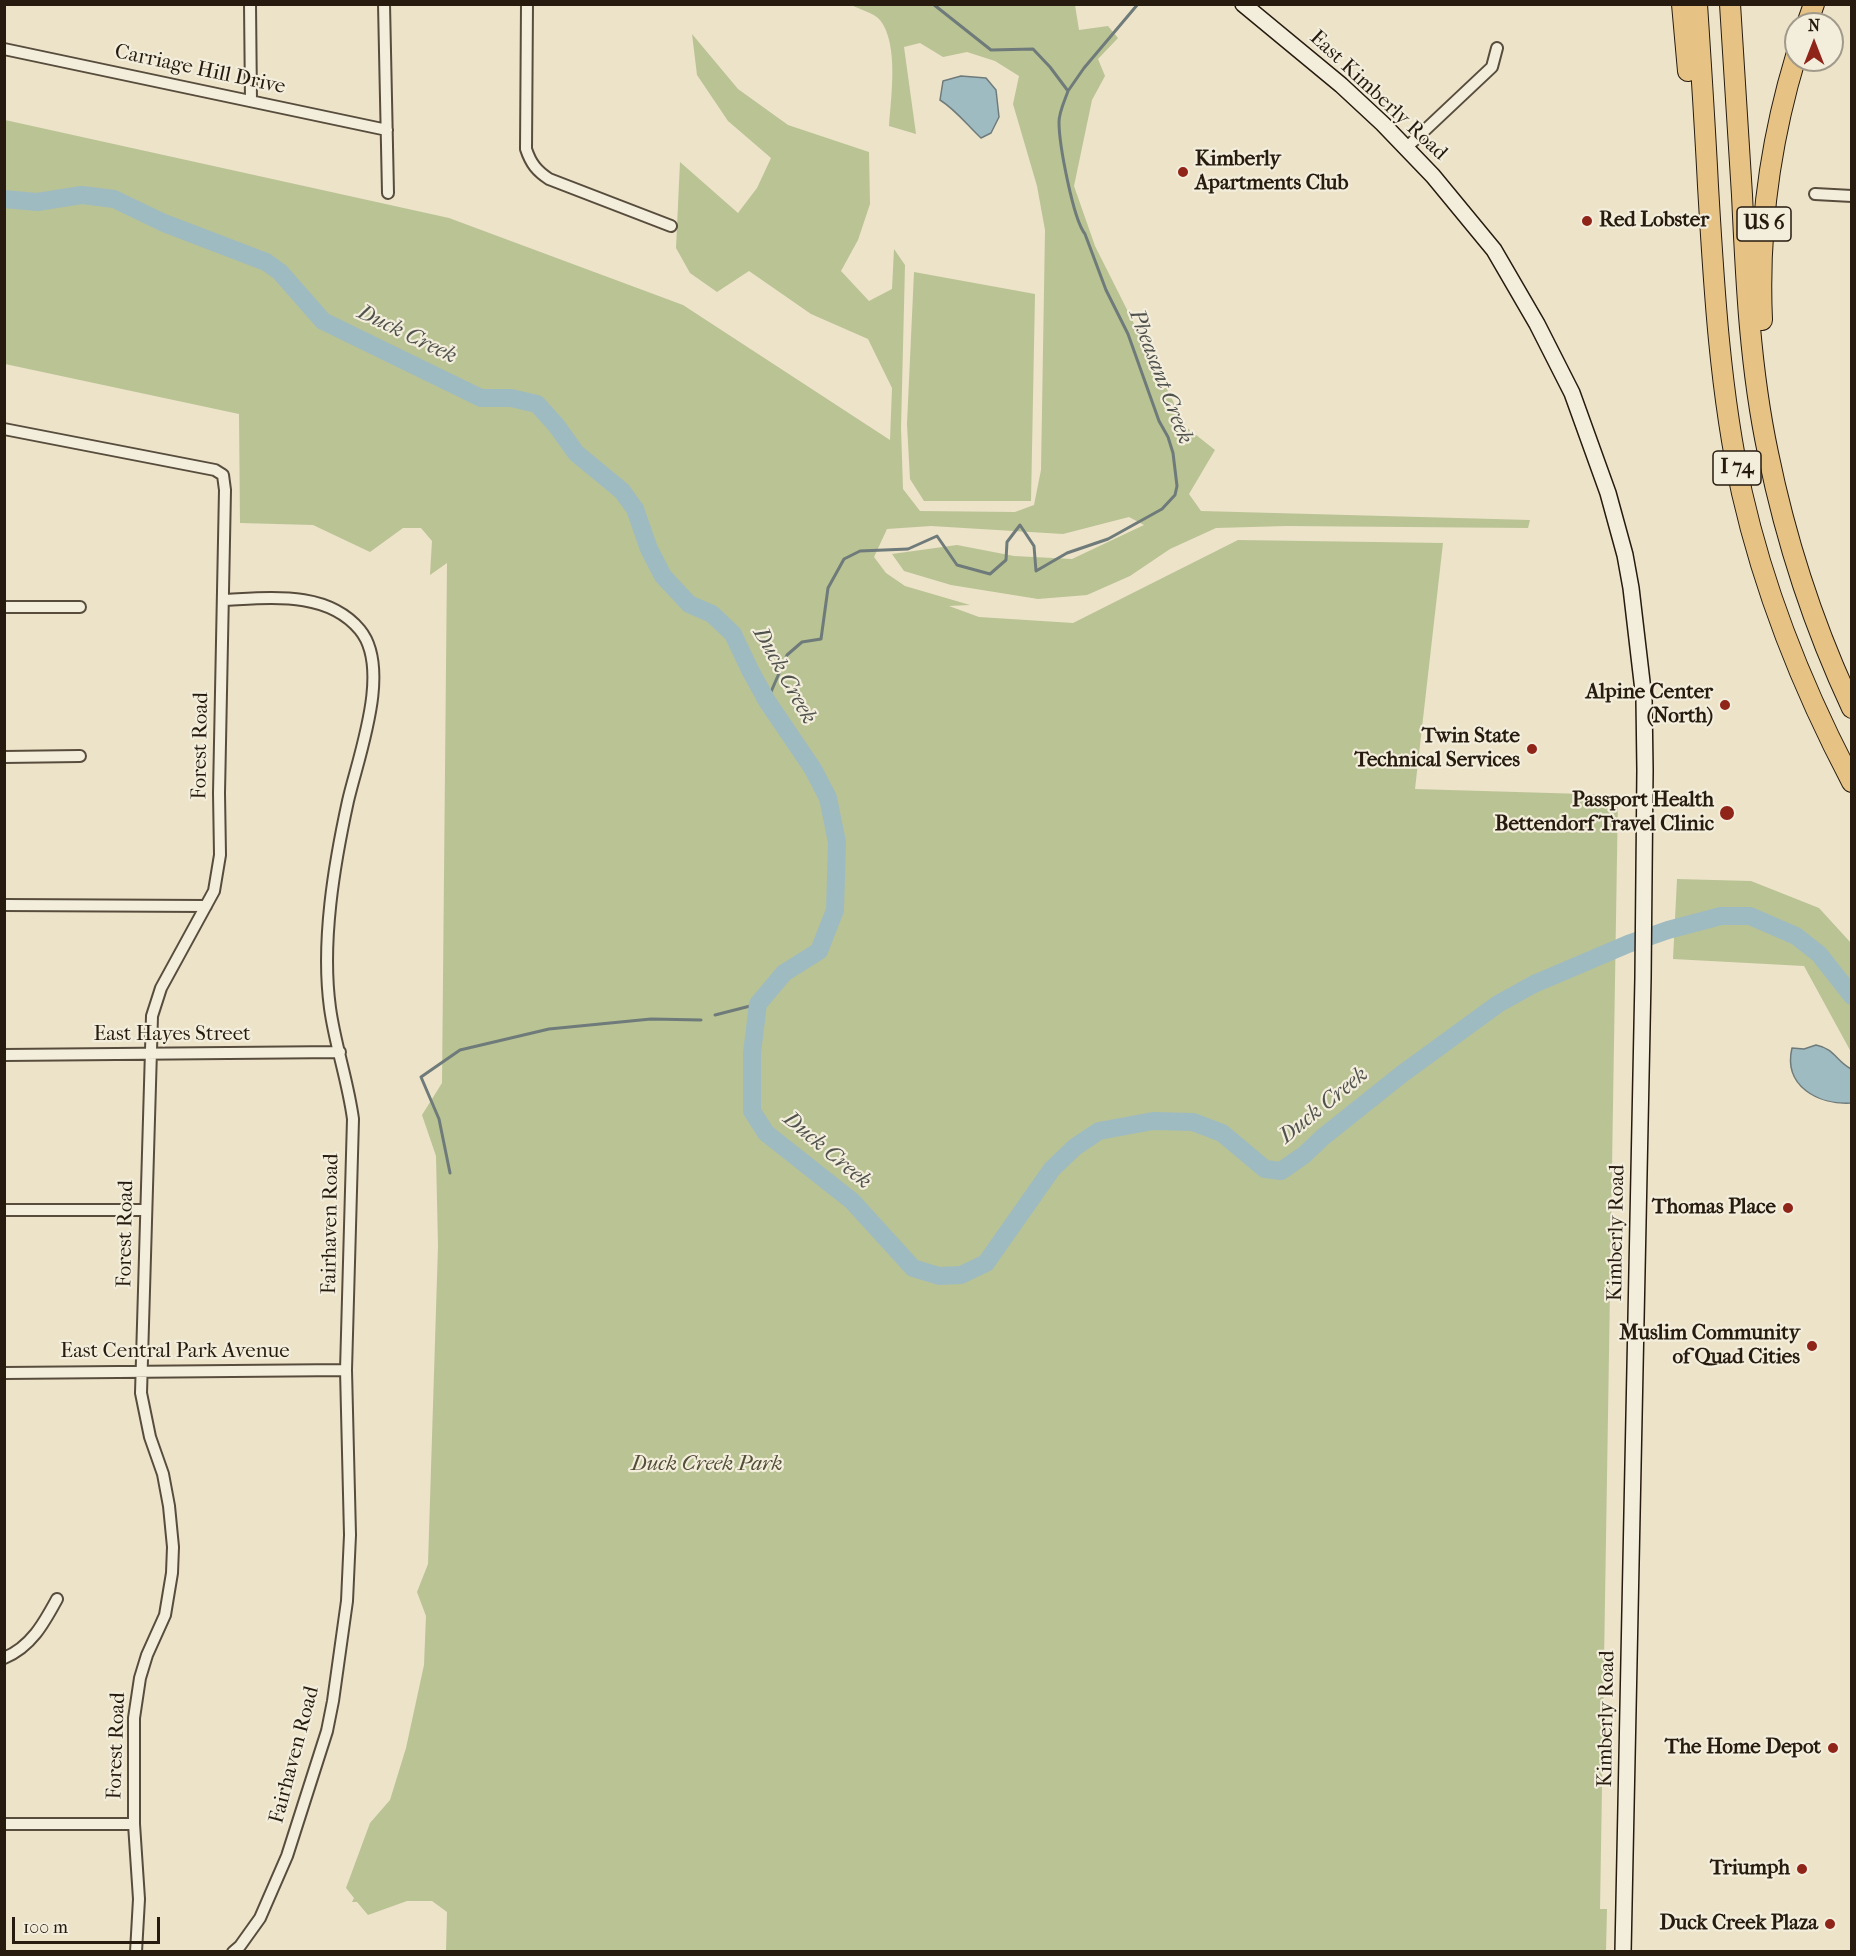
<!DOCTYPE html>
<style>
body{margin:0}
#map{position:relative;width:1856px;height:1956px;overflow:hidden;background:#ece3c9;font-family:"IM FELL French Canon",serif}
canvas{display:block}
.frame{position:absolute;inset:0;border:6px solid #261b0e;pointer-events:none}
.north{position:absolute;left:1784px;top:12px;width:60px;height:60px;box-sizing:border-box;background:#f3eddc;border:2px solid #a1998a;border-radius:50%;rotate:0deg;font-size:16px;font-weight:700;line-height:24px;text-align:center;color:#261b0e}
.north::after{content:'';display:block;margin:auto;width:21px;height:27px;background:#8f2418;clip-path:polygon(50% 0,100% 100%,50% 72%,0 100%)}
.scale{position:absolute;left:12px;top:1917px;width:148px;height:27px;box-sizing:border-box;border:3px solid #261b0e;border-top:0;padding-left:8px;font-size:18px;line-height:21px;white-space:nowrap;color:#261b0e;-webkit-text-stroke:4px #f3eddc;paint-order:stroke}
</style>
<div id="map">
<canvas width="1856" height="1956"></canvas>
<div class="frame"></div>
<div class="north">N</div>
<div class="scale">100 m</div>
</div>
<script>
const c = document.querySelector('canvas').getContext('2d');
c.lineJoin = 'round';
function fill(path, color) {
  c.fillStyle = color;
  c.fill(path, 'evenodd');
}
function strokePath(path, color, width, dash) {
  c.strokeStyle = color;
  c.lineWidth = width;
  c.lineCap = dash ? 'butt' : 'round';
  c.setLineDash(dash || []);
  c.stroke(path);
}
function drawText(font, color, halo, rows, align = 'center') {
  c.font = font + ' "IM FELL French Canon",serif';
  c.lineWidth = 4.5;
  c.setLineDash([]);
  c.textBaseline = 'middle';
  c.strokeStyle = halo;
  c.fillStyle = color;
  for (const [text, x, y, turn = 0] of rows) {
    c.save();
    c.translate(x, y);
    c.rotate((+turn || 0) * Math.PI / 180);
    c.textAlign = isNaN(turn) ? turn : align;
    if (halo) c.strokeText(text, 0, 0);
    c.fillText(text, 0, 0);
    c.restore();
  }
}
const green = new Path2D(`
 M851 5H1075L1079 30 1108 26 1118 38 1098 59 1105 76 1092 100 1074 186 1095 246 1186 427 1215 450 1189 494 1201 511 1530 520 1528 528 1286 526 1216 528 1170 549 1130 576 1087 595 1038 599 951 585 904 571 892 554 957 545 1014 556 1072 559 1144 525 1129 517 1063 534 931 526 887 529 874 557 886 573 905 586 970 605 949 606 979 617 1073 623 1238 540 1443 543 1415 789 1618 795 1600 1909H1607L1606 1951H446L447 1912 432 1901H407L368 1915 357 1902H352L354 1898 346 1888 370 1823 390 1800 406 1748 424 1665 426 1616 417 1592 428 1564 438 1246 436 1156 422 1115 442 1083 447 563 430 575 432 541 421 528H403L370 552 313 525 240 523 239 414 5 364V120L449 218 683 305 890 440 892 388 868 339 811 314 749 271 717 292 690 273 676 248 680 162 738 213 757 188 771 158 728 121 697 75 692 34 738 89 788 125 869 152 870 204 858 240 841 271 869 301 892 289 894 249 905 265 901 428 903 489 920 511 1015 512 1034 505 1041 470 1045 230 1037 186 1013 104 1019 76 995 61 967 52 943 57 920 43 904 47 916 134 889 126C891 97 899 44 880 20 874 13 859 9 851 5Z
 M914 272 1035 294 1031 501H924L910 479 907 424Z
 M1677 879 1751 881 1819 908 1851 943V1052L1804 966 1673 959Z`);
const water = new Path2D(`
 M961 76 986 78 996 90 999 117 991 133 981 138C967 125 956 110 940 100L943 81Z
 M1816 1045C1835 1049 1835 1060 1851 1069V1103C1818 1105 1783 1086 1792 1048L1804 1049Z`);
const stream = new Path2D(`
 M1068 91 1084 68 1138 4
 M767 701 787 655 802 642 821 639 828 588 844 559 860 551 908 549 937 536 957 565 990 574 1006 560 1007 542 1020 525 1034 546 1036 571 1067 553 1108 539 1162 509 1175 495 1177 486 1173 453 1168 437 1159 421 1128 334 1106 290 1085 234C1073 219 1059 144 1059 122 1059 112 1065 100 1068 91L1050 67 1033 49 991 50 933 4
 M715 1015 758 1004
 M450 1173 439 1119 421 1077 460 1050 549 1029 651 1019 701 1020`);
const river = new Path2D(`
 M4 199 37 202 82 195 114 199 164 223 266 262 280 272 323 321 481 398H511L537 404 556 425 576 453 622 491 635 509 649 549 663 576 689 604 712 614 733 634 750 670 767 701 813 769 828 798 837 842 835 910 819 951 784 973 758 1004 752 1053V1111L766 1133 852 1201 913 1268 939 1276 961 1275 986 1263 1052 1169 1075 1147 1099 1131 1153 1121 1193 1122 1222 1133 1265 1169 1281 1171 1304 1155 1323 1137 1402 1074 1498 1004 1534 984 1628 944 1668 930 1721 916H1750L1796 936 1819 954 1852 996`);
const street = new Path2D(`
 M250 4 251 101
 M384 4 388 193
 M527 4 526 149C531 164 537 171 549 179L671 226
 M4 49 387 130
 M1406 148 1492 67 1497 48
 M1815 194 1852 196
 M4 429 215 470 223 475 225 490 219 793 220 855 214 891 161 988 152 1016 141 1393 150 1437 163 1474 169 1506 173 1547 172 1573 165 1615 147 1655 140 1678 134 1718V1824L139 1899 136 1952
 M223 600C269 598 327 590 360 630 392 669 358 757 348 801 334 865 321 942 330 1008 335 1045 348 1081 353 1119L346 1370 350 1535 347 1601 333 1701 327 1731 287 1856 260 1918 240 1946 233 1952
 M4 607H80
 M4 757 80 756
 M4 905 206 906
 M4 1055 340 1052
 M4 1210H146
 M4 1373 346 1370
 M4 1658C31 1647 44 1623 57 1599
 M4 1824H134`);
const secondary = new Path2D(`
 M1243 4 1341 85 1383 124 1433 176 1494 250 1537 324 1572 393 1608 493 1625 555 1631 588 1644 699 1645 770 1643 978 1623 1952`);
const highway = new Path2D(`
 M1682 4 1688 71
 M1697 4C1701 65 1705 126 1708 186 1714 289 1720 392 1742 493 1765 594 1804 691 1852 782
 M1730 4C1734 68 1738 132 1742 195 1746 282 1750 368 1768 453 1786 541 1814 627 1852 708
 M1807 24 1814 4
 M1762 320C1758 230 1770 142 1796 56`);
const markers = [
 [1183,172,6,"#8f2418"],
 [1587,221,6,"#8f2418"],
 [1725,705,6,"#8f2418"],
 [1532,749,6,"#8f2418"],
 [1727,813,8,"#8f2418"],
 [1788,1208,6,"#8f2418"],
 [1812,1346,6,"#8f2418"],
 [1833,1748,6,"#8f2418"],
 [1802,1869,6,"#8f2418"],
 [1830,1924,6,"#8f2418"]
];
const shields = [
 [1764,224,54],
 [1737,468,48]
];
const shieldNames = [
 ["US 6",1764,224],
 ["I 74",1737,468]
];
const streetNames = [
 ["Carriage Hill Drive",200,70,12],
 ["East Kimberly Road",1378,96,43],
 ["Forest Road",201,746,-89],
 ["East Hayes Street",172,1035],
 ["Fairhaven Road",331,1224,-89],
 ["Kimberly Road",1617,1233,-89],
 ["Forest Road",126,1234,-89],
 ["East Central Park Avenue",175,1352],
 ["Kimberly Road",1607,1719,-89],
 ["Forest Road",117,1746,-88],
 ["Fairhaven Road",295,1755,-75]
];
const poiNames = [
 ["Kimberly",1195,160,"left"],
 ["Apartments Club",1195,184,"left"],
 ["Red Lobster",1599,221,"left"],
 ["Alpine Center",1713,693],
 ["(North)",1713,717],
 ["Twin State",1520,737],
 ["Technical Services",1520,761],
 ["Passport Health",1714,801],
 ["Bettendorf Travel Clinic",1714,825],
 ["Thomas Place",1776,1208],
 ["Muslim Community",1800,1334],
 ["of Quad Cities",1800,1358],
 ["The Home Depot",1821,1748],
 ["Triumph",1790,1869],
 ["Duck Creek Plaza",1818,1924]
];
const parkNames = [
 ["Duck Creek Park",707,1465]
];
const waterNames = [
 ["Duck Creek",407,335,26],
 ["Pheasant Creek",1160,377,69],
 ["Duck Creek",784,676,61],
 ["Duck Creek",1324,1106,-39],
 ["Duck Creek",827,1151,40]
];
fill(green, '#bac394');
fill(water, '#9fbbc2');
strokePath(water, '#6f7b7a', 1.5);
strokePath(stream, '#6f7b7a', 3);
strokePath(river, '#9fbbc2', 18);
strokePath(street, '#584d3d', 14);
strokePath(secondary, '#261b0e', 18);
strokePath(highway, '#261b0e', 22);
strokePath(street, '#f3eddc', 10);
strokePath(secondary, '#f3eddc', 15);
strokePath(highway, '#e6c284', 20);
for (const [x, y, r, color] of markers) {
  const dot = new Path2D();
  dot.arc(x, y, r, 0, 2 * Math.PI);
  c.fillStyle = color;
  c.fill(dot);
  strokePath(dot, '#f3eddc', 2);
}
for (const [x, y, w] of shields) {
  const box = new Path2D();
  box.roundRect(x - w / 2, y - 17, w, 34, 4.5);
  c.fillStyle = '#f3eddc';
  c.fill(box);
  strokePath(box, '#261b0e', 1.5);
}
drawText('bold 20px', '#261b0e', null, shieldNames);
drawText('21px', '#261b0e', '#f3eddc', streetNames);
drawText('bold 21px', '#261b0e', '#f3eddc', poiNames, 'right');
drawText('italic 21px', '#524d36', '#f3eddc', parkNames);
drawText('italic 22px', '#50534d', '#f3eddc', waterNames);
</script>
